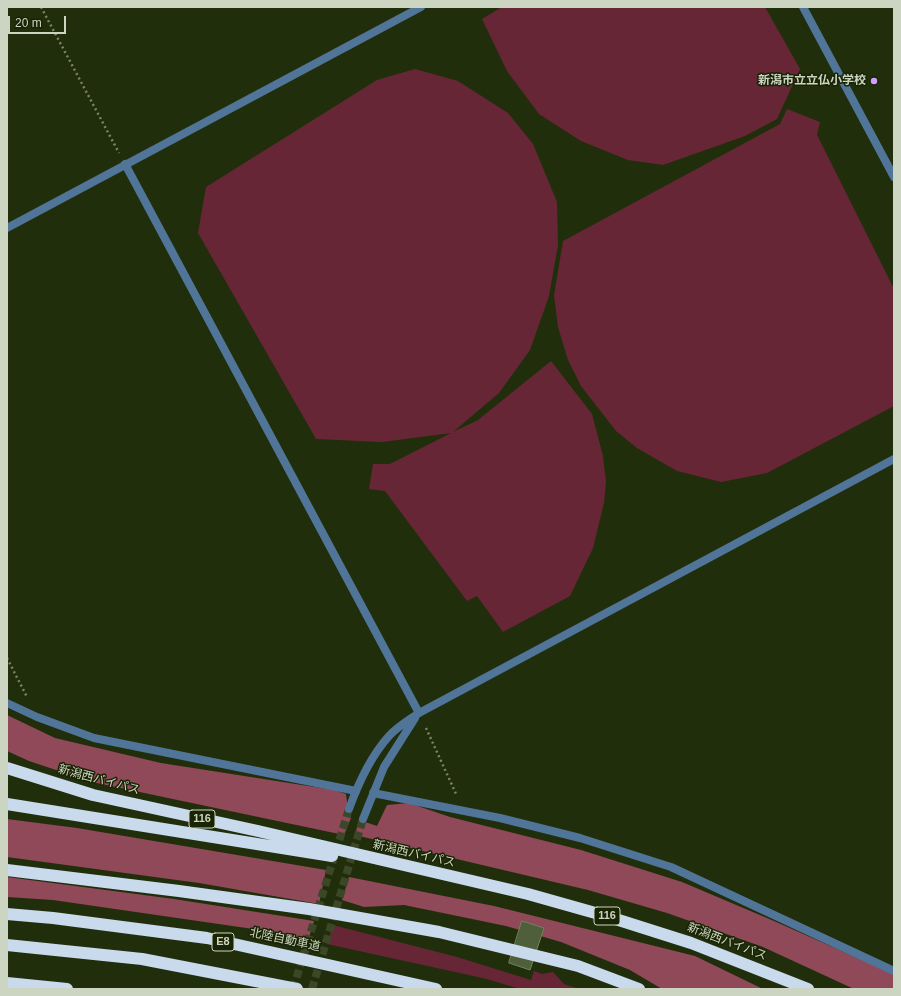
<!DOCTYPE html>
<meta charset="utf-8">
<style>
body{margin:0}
#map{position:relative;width:901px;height:996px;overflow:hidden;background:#212e0c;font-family:Helvetica,sans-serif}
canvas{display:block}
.frame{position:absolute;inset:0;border:8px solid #ccd5c1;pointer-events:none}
.scale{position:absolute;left:8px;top:16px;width:58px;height:18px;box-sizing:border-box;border:2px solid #ccd5c1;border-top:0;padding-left:5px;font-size:12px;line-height:14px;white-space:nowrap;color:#ccd5c1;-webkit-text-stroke:3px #182403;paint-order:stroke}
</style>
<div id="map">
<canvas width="901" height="996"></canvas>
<div class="frame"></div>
<div class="scale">20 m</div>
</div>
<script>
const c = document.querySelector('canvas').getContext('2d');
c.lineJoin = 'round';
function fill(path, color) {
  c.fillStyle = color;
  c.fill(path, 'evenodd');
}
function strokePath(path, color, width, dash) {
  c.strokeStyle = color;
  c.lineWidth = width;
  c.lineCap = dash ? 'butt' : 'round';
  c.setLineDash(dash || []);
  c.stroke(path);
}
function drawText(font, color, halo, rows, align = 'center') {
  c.font = font + ' Helvetica,"Noto Sans JP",sans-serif';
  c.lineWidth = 3;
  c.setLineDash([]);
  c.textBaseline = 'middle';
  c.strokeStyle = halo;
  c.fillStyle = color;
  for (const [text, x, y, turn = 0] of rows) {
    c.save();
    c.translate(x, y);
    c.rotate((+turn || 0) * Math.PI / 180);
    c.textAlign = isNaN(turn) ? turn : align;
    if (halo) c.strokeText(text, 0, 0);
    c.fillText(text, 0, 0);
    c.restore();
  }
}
const green = new Path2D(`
 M502 7H765L800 69 777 119 745 136 663 165 628 160 581 141 539 114 507 71 482 19Z
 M415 69 458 81 508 113 533 144 557 202 558 245 549 296 530 350 499 393 453 432 478 420 551 361 592 414 603 456 606 482 604 503 593 548 570 596 503 632 477 596 467 601 385 491 369 489 373 464H390L451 433 382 442 316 439 198 233 206 187 377 80Z
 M787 109 820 122 817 135 894 289V406L767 473 721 482 677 471 637 448 616 431 581 386 568 360 558 327 554 295 563 241 780 124Z
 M333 925 457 957 531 980 534 971 542 974 553 972 564 984 579 989H520L487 979 327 944Z`);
const forest = new Path2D(`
 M7 715 55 738 161 763 334 790 346 794 348 810 351 818 344 835 92 782 29 761 7 751Z
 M409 803 450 817 581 850 682 882 774 921 889 972 894 975V989H854L763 947 667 913 588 890 355 835 359 820 377 826 387 805Z
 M7 819 77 828 326 870 319 904 199 883 7 857Z
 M7 877 174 899 314 921 308 941 260 930 53 900 7 897Z
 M349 877 494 906 695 956 763 989H662L630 970 561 942 506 926 404 905 364 907 342 900Z`);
const building = new Path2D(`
 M522 921 544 928 530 970 509 963Z`);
const tertiaryTunnel = new Path2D(`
 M293 989 349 809
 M312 989 363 819`);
const path = new Path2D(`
 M41 7 119 153
 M7 658 27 697
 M426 728 457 796`);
const minor = new Path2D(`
 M803 7 894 177
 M125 164 419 713
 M7 228 421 7
 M7 703 37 717 94 738 356 791
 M373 793 500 818 580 838 671 867 894 971`);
const tertiary = new Path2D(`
 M349 809C358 784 371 756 389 736 397 727 409 720 419 713L894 459
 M363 819 384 767 415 718`);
const motorway = new Path2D(`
 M7 768 93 795 258 831 528 894 606 916 691 943 808 989
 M7 804 332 856
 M7 870 179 891 309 909 439 932 578 966 639 989
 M7 914 53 918 207 938 436 989
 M7 945 142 959 297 989
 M7 983 67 989`);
const markers = [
 [874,81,4,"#d19dfe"]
];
const shields = [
 [202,819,26],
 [607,916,26],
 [223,942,22]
];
const shieldNames = [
 ["116",202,819],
 ["116",607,916],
 ["E8",223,942]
];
const poiNames = [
 ["新潟市立立仏小学校",866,81]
];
const streetNames = [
 ["新潟西バイパス",99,780,15],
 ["新潟西バイパス",414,854,13],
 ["北陸自動車道",285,940,12],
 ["新潟西バイパス",727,942,21]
];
fill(green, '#672636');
fill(forest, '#904958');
fill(building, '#505f3b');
strokePath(building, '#71825c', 1);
strokePath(tertiaryTunnel, '#3b4727', 8, [8, 4]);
strokePath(path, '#798469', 2.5, [2, 3]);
strokePath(minor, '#507599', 8);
strokePath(tertiary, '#507599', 8);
strokePath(motorway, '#c8daec', 12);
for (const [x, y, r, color] of markers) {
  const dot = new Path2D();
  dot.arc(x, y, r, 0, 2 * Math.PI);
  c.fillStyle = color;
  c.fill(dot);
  strokePath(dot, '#182403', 1.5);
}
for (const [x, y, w] of shields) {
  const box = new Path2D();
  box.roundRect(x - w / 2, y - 9, w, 18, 3);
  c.fillStyle = '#182403';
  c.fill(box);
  strokePath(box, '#ccd5c1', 1);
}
drawText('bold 11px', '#ccd5c1', null, shieldNames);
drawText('bold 12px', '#ccd5c1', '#182403', poiNames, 'right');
drawText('12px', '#ccd5c1', '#182403', streetNames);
</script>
